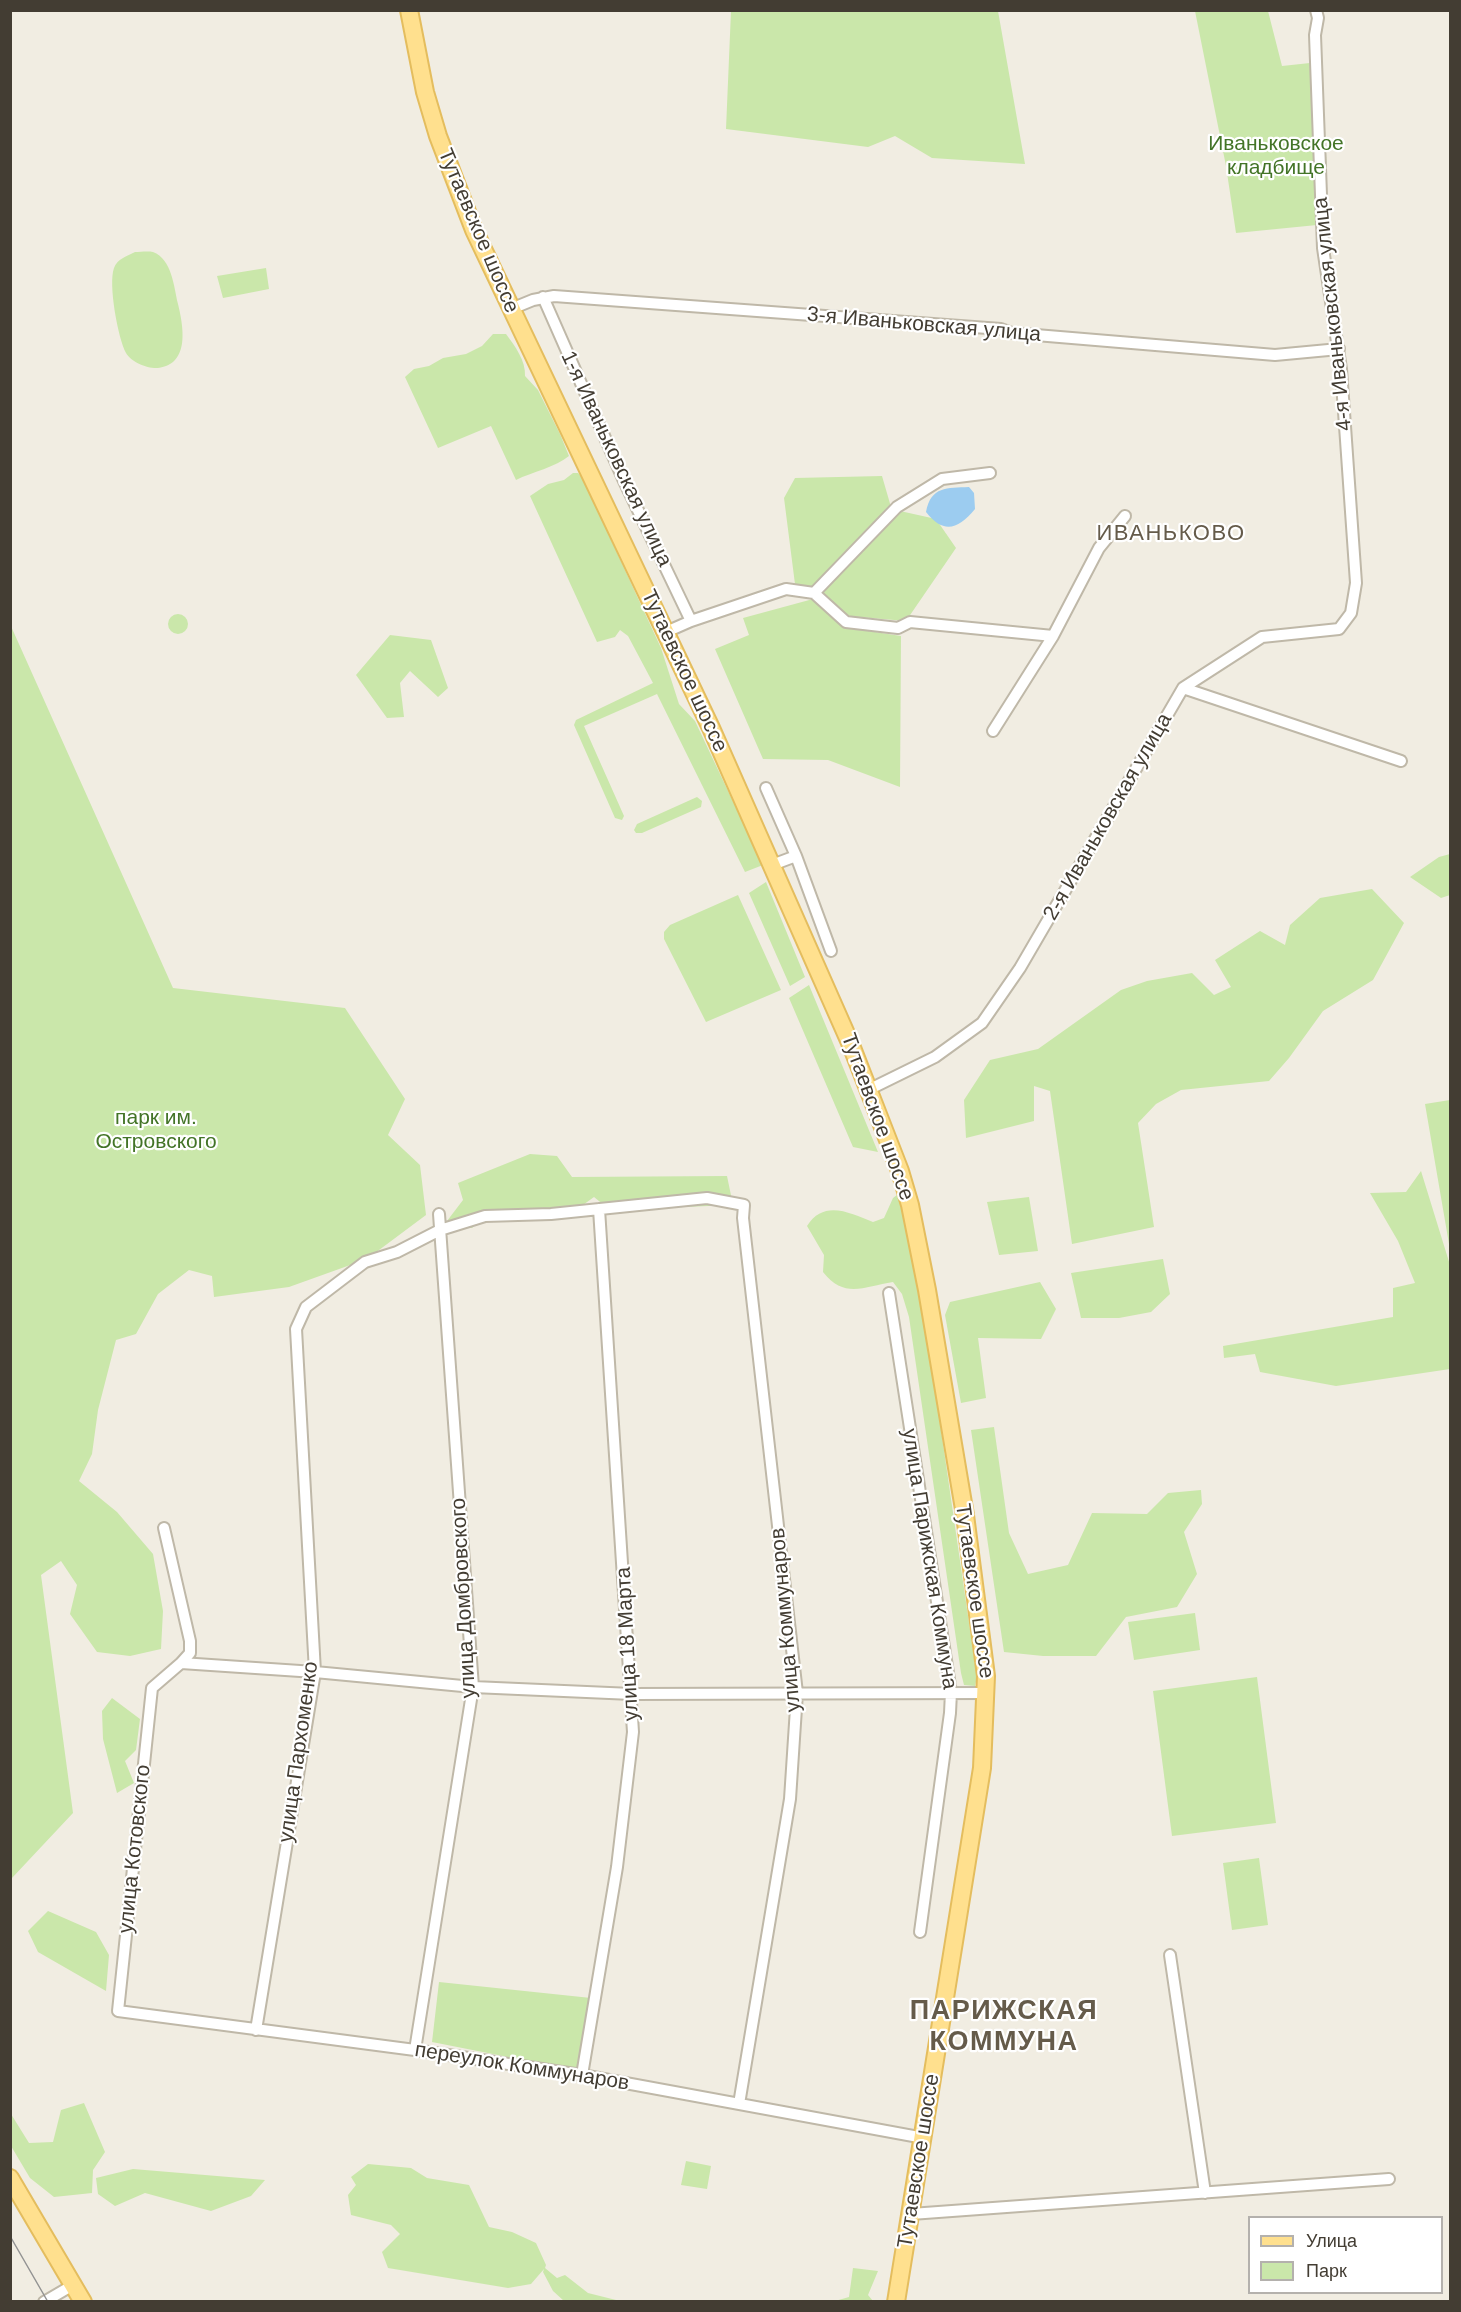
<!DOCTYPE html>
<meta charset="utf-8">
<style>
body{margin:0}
#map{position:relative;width:1461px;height:2312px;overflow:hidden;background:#f1ede2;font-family:Helvetica,sans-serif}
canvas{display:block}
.frame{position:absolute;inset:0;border:12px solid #433d33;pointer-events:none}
.legend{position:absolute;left:1248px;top:2216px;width:195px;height:78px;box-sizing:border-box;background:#fff;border:2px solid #b4b1ad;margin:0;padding:8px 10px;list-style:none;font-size:18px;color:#433d33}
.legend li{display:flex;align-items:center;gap:12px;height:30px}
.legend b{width:30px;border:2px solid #b4b1ad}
</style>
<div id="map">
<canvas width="1461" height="2312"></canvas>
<div class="frame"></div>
<ul class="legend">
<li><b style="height:8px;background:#ffe08e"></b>Улица</li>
<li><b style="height:16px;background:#cae7aa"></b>Парк</li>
</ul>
</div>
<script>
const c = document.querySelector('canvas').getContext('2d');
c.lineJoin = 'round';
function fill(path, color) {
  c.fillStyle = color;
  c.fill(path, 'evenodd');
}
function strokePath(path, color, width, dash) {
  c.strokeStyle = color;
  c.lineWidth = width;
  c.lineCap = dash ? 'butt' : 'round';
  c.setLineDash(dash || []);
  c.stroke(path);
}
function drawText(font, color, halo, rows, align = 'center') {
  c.font = font + ' Helvetica,sans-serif';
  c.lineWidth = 4.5;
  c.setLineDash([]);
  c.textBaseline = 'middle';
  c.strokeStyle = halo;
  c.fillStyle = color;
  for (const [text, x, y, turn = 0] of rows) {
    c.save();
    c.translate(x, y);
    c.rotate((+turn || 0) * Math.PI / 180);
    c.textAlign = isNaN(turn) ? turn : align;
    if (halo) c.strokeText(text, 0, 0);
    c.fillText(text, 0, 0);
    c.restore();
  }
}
const green = new Path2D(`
 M731 11H998L1025 164 932 158 895 136 868 147 726 129Z
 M1195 11H1268L1282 66 1310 63 1312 116 1324 114 1327 172 1319 183 1317 225 1236 233 1226 166Z
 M135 252C140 252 148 251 153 252 172 259 174 287 178 304 183 325 191 364 158 368 148 369 131 362 126 353 118 338 108 284 114 268 117 259 127 256 135 252Z
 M266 268 269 289 223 298 217 276Z
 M493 334H506C515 346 526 361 525 376L538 390 560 434 569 456C556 467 532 472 516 480L491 426 438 448 405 377 414 369 429 366 443 358 466 354 482 346Z
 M573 473H578L582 477 661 648 679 704 695 721 763 865 745 872 657 694 584 726 624 816 622 820 615 818 574 725 576 720 653 683 628 636 620 630 615 637 597 642 530 496 548 484 564 480Z
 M882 476 891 507 812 588 796 592 784 498 795 478Z
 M900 511 936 519 956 548 906 621 847 616 820 593Z
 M813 599 843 627 901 636 900 787 828 760 763 759 715 649 749 635 743 618Z
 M168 624a10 10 0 1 1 20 0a10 10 0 1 1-20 0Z
 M10 624 173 988 345 1008 405 1099 388 1135 420 1165 426 1215 367 1259 289 1287 214 1297 212 1276 189 1270 158 1294 136 1334 116 1340 98 1410 92 1454 79 1481 117 1512 153 1554 163 1611 161 1649 130 1656 97 1652 70 1614 77 1585 61 1561 41 1575 73 1813 12 1878 10 1863Z
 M390 635 431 640 448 688 438 697 410 671 400 683 404 717 387 718 356 675Z
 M697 797 702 801 701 807 642 833H636L634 830 637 824Z
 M1450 854V895L1441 898 1410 877 1439 857Z
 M766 882 805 977 790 986 749 893Z
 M1372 889 1404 923 1373 980 1323 1011 1289 1058 1269 1081 1181 1090 1156 1104 1138 1123 1154 1227 1072 1244 1050 1091 1034 1086V1121L966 1138 964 1100 990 1060 1038 1049 1121 990 1147 981 1192 973 1214 995 1231 987 1215 960 1260 931 1285 945 1290 925 1320 898Z
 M738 895 781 990 706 1022 664 939V932L670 925Z
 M809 985 878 1152 853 1147 789 998Z
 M1450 1100V1243L1449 1244 1425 1104Z
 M530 1154 557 1156 572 1177 727 1176 733 1205 610 1210 594 1197 576 1210 485 1216 472 1228H456L447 1221 463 1200 458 1183Z
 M1421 1171 1450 1265V1369L1336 1386 1260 1372 1255 1354 1224 1358 1223 1346 1393 1317V1288L1415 1283 1398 1241 1370 1193 1406 1192Z
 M897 1195 905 1208 921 1292 977 1678 975 1686 964 1685 961 1673 909 1317 902 1294 893 1282C865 1286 845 1300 823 1272L824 1255 807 1226C824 1199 850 1213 873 1222L884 1218 893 1198Z
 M1029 1197 1038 1251 999 1255 987 1202Z
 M1163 1259 1170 1294 1151 1312 1119 1318H1081L1071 1273Z
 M1040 1282 1056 1309 1041 1339 978 1338 986 1398 961 1403 945 1315 950 1302Z
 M994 1427 1009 1533 1028 1574 1068 1565 1092 1513 1147 1514 1168 1493 1201 1490 1202 1504 1184 1532 1197 1574 1177 1607 1126 1617 1096 1656H1043L1004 1652 971 1430Z
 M1195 1613 1200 1650 1134 1660 1128 1622Z
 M1257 1677 1276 1823 1172 1836 1153 1691Z
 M112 1698 140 1719 136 1750 125 1761 134 1783 117 1793 103 1739 102 1711Z
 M1259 1858 1268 1925 1232 1930 1223 1863Z
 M48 1911 96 1932 109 1955 106 1991 38 1952 28 1931Z
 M439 1982 591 1998 579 2071 432 2042Z
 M84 2103 105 2152 93 2170 92 2193 54 2197 30 2178 11 2146V2114L29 2143 53 2142 61 2110Z
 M686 2161 711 2166 707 2189 681 2185Z
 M368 2164 411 2168 427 2178 469 2185 489 2227 512 2232 536 2243 546 2265 545 2268 557 2278 565 2275 588 2293 620 2301H564L553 2291 543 2272 544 2269 531 2284 508 2288 388 2268 382 2252 400 2234 391 2225 351 2215 348 2195 356 2185 351 2177Z
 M133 2169 265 2180 251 2196 211 2211 145 2193 115 2206 98 2194 96 2178Z
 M853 2268 878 2271 868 2295 873 2301H835L849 2297Z`);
const water = new Path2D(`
 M969 487 974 493 975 509C958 530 943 534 926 512 931 486 947 488 969 487Z`);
const street = new Path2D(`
 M543 297 624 481 691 621
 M511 309 533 300 554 296 1001 329 1012 333 1275 355 1339 349
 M814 593 846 622 898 628 910 622 1053 636
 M666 632 691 621 786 589 814 593 897 507 942 479 990 473
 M1183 688 1401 761
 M993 731 1053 636 1099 548 1125 516
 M766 788 796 856 831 951
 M772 865 796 856
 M870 1089 935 1057 982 1023 1020 968 1183 688 1262 637 1339 629 1351 613 1356 583 1341 369 1323 248 1315 35 1318 18 1316 10
 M889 1293 951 1692 950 1713 920 1932
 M164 1528 190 1641V1653L181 1663
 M1170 1955 1205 2193
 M256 2030 315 1672 296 1329 306 1307 365 1262 397 1252 440 1230 485 1216 551 1214 707 1198 744 1205 743 1218 797 1693 790 1799 739 2104
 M415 2050 473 1687 439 1214
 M582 2075 617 1867 633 1732 599 1209
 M924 2138 582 2075 415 2050 118 2011 152 1688 181 1663 315 1672 473 1687 632 1694 987 1693
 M911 2214 1389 2179
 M44 2302 73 2285`);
const primary = new Path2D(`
 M409 10 425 92 438 136 474 230 711 728 851 1045 900 1171 910 1205 927 1290 965 1515 986 1676 982 1768 896 2302
 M10 2178 83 2302`);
const tram = new Path2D(`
 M10 2236 48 2302`);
const parkNames = [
 ["Иваньковское",1276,144],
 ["кладбище",1276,168],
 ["парк им.",156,1118],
 ["Островского",156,1142]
];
const streetNames = [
 ["Тутаевское шоссе",478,231,67],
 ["4-я Иваньковская улица",1333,314,-96],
 ["3-я Иваньковская улица",924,325,5],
 ["1-я Иваньковская улица",616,459,65],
 ["Тутаевское шоссе",684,671,65],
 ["2-я Иваньковская улица",1108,817,-60],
 ["Тутаевское шоссе",877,1117,70],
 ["улица Парижская Коммуна",929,1559,81],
 ["Тутаевское шоссе",974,1591,82],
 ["улица Домбровского",464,1598,-93],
 ["улица Коммунаров",786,1620,-95],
 ["улица 18 Марта",628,1644,-93],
 ["улица Пархоменко",299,1752,-82],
 ["улица Котовского",135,1849,-84],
 ["переулок Коммунаров",522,2067,9],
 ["Тутаевское шоссе",919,2161,-81]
];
const neighbourhoodNames = [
 ["ИВАНЬКОВО",1171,534]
];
const districtNames = [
 ["ПАРИЖСКАЯ",1004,2012],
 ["КОММУНА",1004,2043]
];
fill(green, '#cae7aa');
fill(water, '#9cccf0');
strokePath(street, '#bfb8a8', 14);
strokePath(primary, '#e4bd5e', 20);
strokePath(street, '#fff', 10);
strokePath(primary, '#ffe08e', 16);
strokePath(tram, '#939393', 1.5);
drawText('21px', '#437427', '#fff', parkNames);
drawText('21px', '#433d33', '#fff', streetNames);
c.letterSpacing = '1.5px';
drawText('22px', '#655b4a', '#fff', neighbourhoodNames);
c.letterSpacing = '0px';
c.letterSpacing = '1.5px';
drawText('bold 27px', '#655b4a', '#fff', districtNames);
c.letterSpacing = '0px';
</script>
